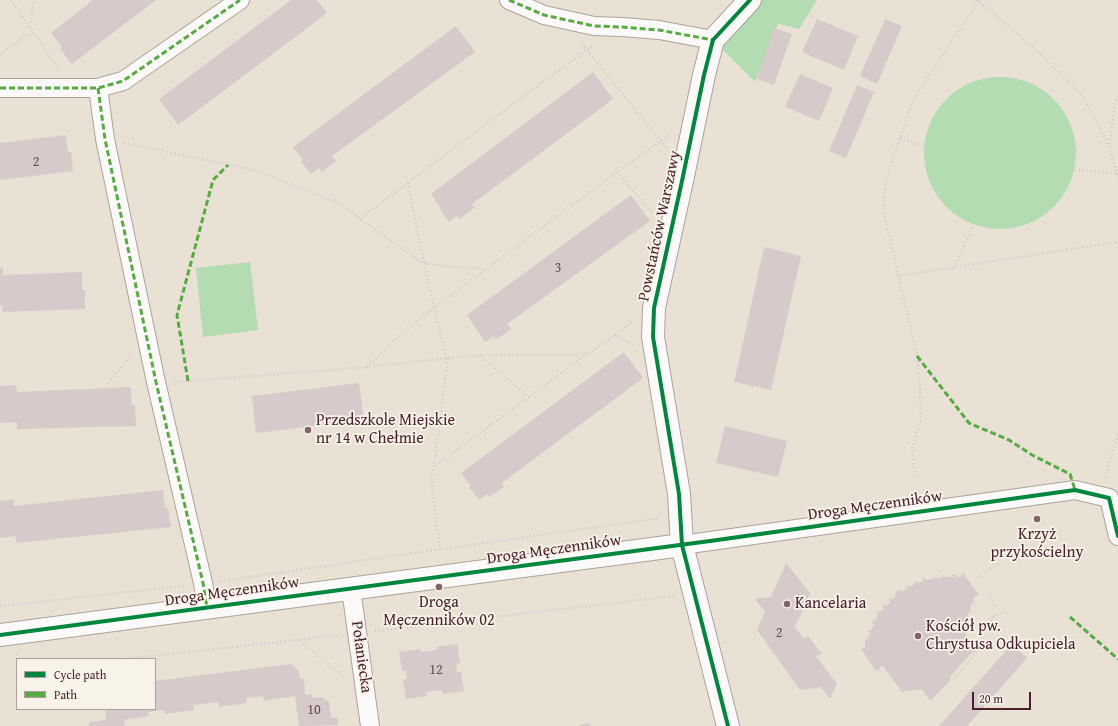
<!DOCTYPE html>
<meta charset="utf-8">
<style>
body{margin:0}
#map{position:relative;width:1118px;height:726px;overflow:hidden;background:#e9e1d3;font-family:"Gentium Book Plus",serif}
canvas{display:block}
.legend{position:absolute;left:16px;top:658px;width:140px;height:52px;box-sizing:border-box;background:#f7f3e8;border:1px solid #b29e9c;margin:0;padding:5px 7px;list-style:none;font-size:12px;color:#4a1f2b}
.legend li{display:flex;align-items:center;gap:8px;height:20px}
.legend b{width:20px;border:1px solid #b29e9c}
.scale{position:absolute;left:972px;top:692px;width:59px;height:18px;box-sizing:border-box;border:2px solid #4a1f2b;border-top:0;padding-left:5px;font-size:12px;line-height:14px;white-space:nowrap;color:#4a1f2b;-webkit-text-stroke:3px #f7f3e8;paint-order:stroke}
</style>
<div id="map">
<canvas width="1118" height="726"></canvas>
<ul class="legend">
<li><b style="height:5px;background:#00873e"></b>Cycle path</li>
<li><b style="height:5px;background:#57aa44"></b>Path</li>
</ul>
<div class="scale">20 m</div>
</div>
<script>
const c = document.querySelector('canvas').getContext('2d');
c.lineJoin = 'round';
function fill(path, color) {
  c.fillStyle = color;
  c.fill(path, 'evenodd');
}
function strokePath(path, color, width, dash) {
  c.strokeStyle = color;
  c.lineWidth = width;
  c.lineCap = dash ? 'butt' : 'round';
  c.setLineDash(dash || []);
  c.stroke(path);
}
function drawText(font, color, halo, rows, align = 'center') {
  c.font = font + ' "Gentium Book Plus",serif';
  c.lineWidth = 3.5;
  c.setLineDash([]);
  c.textBaseline = 'middle';
  c.strokeStyle = halo;
  c.fillStyle = color;
  for (const [text, x, y, turn = 0] of rows) {
    c.save();
    c.translate(x, y);
    c.rotate((+turn || 0) * Math.PI / 180);
    c.textAlign = isNaN(turn) ? turn : align;
    if (halo) c.strokeText(text, 0, 0);
    c.fillText(text, 0, 0);
    c.restore();
  }
}
const green = new Path2D(`
 M750 0H817L799 29 778 24 755 82 713 40Z
 M924 153a76 76 0 1 1 152 0a76 76 0 1 1-152 0Z
 M250 262 258 330 203 337 196 268Z`);
const building = new Path2D(`
 M93 0H156L72 64 60 49 62 47 51 33Z
 M291 0H317L327 13 178 125 159 99Z
 M817 19 858 36 844 70 802 52Z
 M885 19 902 26 877 84 860 76Z
 M456 26 475 52 332 156 336 161 322 172 319 168 311 174 301 162 303 160 293 147Z
 M774 28 792 34 774 85 757 79Z
 M593 72 613 99 472 204 474 208 460 219 457 215 449 222 439 208 440 207 431 194Z
 M800 74 833 88 819 121 785 107Z
 M857 85 874 92 846 158 829 151Z
 M66 135 68 152H71L73 171 0 180V143Z
 M631 195 650 221 507 324 511 329 496 340 494 336 485 342 467 315Z
 M764 247 801 256 771 390 753 386V388L751 387V386L736 382V383H734Z
 M0 268H3V275L82 272V290H85V309L3 312 2 305H0Z
 M624 352 643 378 502 483 504 487 489 497 487 494 479 500 469 487 471 486 461 473Z
 M359 383 364 420 256 433 252 396Z
 M16 385 17 392 131 387 132 405H135L136 426 17 429V422L0 423V386Z
 M725 426 787 441 778 477 716 463Z
 M163 490 165 508H168L171 527 16 543V536L0 538V501L14 499V506Z
 M786 563 810 593 795 627 804 639 808 636 822 654 816 656 837 684 830 699 821 687 800 690 757 630 765 612 755 599 771 597Z
 M963 573 979 595 974 597 973 600 977 605 972 602 970 611 973 615 969 612 966 620 968 623 967 624 964 621 962 629 973 645 976 646 975 652H973L962 663 950 677 951 680 930 701 922 689 902 692 883 666 880 667 879 671H876L861 649 865 648V639L867 640 870 634 868 631 869 630H871L874 625 872 622 873 620 875 621 878 615 876 612 877 611 879 613 884 608 882 606 884 604 886 606 890 602 889 599 890 598 892 600 896 595 895 592 897 591 898 593 899 592 897 590 899 589 901 592 907 589 906 586 907 585 909 587 915 584 914 582 916 581 917 583 924 581 922 578 923 577 925 580 934 579 932 576 936 578H943L942 575H944L946 577H954L952 574H954L957 577H960Z
 M457 644 460 663 456 664 457 672H461L464 691 443 694 442 690 426 692 427 696 406 699 403 680 407 679 406 671H402L399 652 420 649 421 652 437 650V647Z
 M1012 644 1027 658 967 726H939Z
 M291 664 299 671 300 679H304L305 695 312 694V698L322 697 329 702 331 718 337 717 338 725 299 726 295 696 264 701 263 696 246 698 247 703 219 707 218 702 193 705 194 710 165 714 164 710 148 712 149 716 124 720 125 726H89V722L106 720 105 709H155V681Z
 M590 723V726H579V725Z`);
const path = new Path2D(`
 M11 0 60 70
 M977 0 1034 48 1082 95 1109 146
 M30 27 34 0
 M582 44 668 150
 M0 54 29 33
 M1118 96 1115 102 1109 146 1118 179
 M900 138 923 146
 M124 143 236 166 260 172 338 203 424 264 446 358
 M1075 170 1116 173
 M617 172 653 214
 M408 183 424 264 485 269
 M360 219 491 120 594 45
 M953 268 974 225
 M897 276 1118 242
 M615 335 632 322
 M480 355 528 397
 M367 367 402 333 435 307 617 172 671 134
 M174 382 367 367 448 358 480 355 588 354 615 335 633 345
 M108 383 131 355
 M435 466 587 354
 M915 476 912 448 921 419 920 385 917 356 883 209 886 179 914 98 979 0
 M1105 478 1118 434
 M440 550 431 479 434 466 448 358
 M977 578 998 564
 M221 581 659 518
 M989 594 996 607
 M0 606 184 586
 M375 631 674 596
 M300 641 344 677
 M17 654V665
 M125 659 339 635
 M953 680 979 649 983 633 992 618 1001 613`);
const minor = new Path2D(`
 M509 0 544 15 594 26 622 27 659 30 713 40
 M0 88H98L123 81 240 0
 M98 88 105 139 156 382 203 583 207 608
 M682 545 1075 490 1109 498 1118 536
 M351 589 370 726`);
const tertiary = new Path2D(`
 M0 635 682 545
 M728 726 682 545 679 494 653 337 654 308 682 181 704 75 713 40 750 0`);
const quiet = new Path2D(`
 M509 0 544 15 594 26 622 27 659 30 713 40
 M0 88H98L123 81 240 0
 M98 88 105 139 156 382 203 583 207 608
 M917 356 969 423 1009 440 1032 455 1070 474 1075 490
 M188 381 177 315 213 180 228 165
 M1070 617 1118 659`);
const cycleway = new Path2D(`
 M0 635 710 541 1075 490 1109 498 1118 536
 M728 726 682 545 679 494 653 337 654 308 682 181 704 75 713 40 750 0`);
const markers = [
 [308,430,4,"#826366"],
 [1037,519,4,"#826366"],
 [439,587,4,"#826366"],
 [787,604,4,"#826366"],
 [918,636,4,"#826366"]
];
const numberNames = [
 ["2",36,162],
 ["3",558,268],
 ["2",779,633],
 ["12",436,670],
 ["10",314,710]
];
const streetNames = [
 ["Powstańców Warszawy",660,226,-78],
 ["Droga Męczenników",875,506,-8],
 ["Droga Męczenników",554,550,-8],
 ["Droga Męczenników",232,592,-8],
 ["Połaniecka",361,657,82]
];
const poiNames = [
 ["Przedszkole Miejskie",316,421],
 ["nr 14 w Chełmie",316,439],
 ["Krzyż",1037,535,"center"],
 ["przykościelny",1037,553,"center"],
 ["Droga",439,603,"center"],
 ["Męczenników 02",439,621,"center"],
 ["Kancelaria",795,604],
 ["Kościół pw.",926,627],
 ["Chrystusa Odkupiciela",926,645]
];
fill(green, '#b3dcb3');
fill(building, '#d7caca');
strokePath(minor, '#aca29b', 20);
strokePath(tertiary, '#aca29b', 24);
strokePath(path, '#cfc9c7', 2.5, [1, 3]);
strokePath(minor, '#fcfaf8', 18);
strokePath(tertiary, '#fcfaf8', 22);
strokePath(quiet, '#57aa44', 3, [6, 3]);
strokePath(cycleway, '#00873e', 4);
for (const [x, y, r, color] of markers) {
  const dot = new Path2D();
  dot.arc(x, y, r, 0, 2 * Math.PI);
  c.fillStyle = color;
  c.fill(dot);
  strokePath(dot, '#f7f3e8', 1.5);
}
drawText('14px', '#6d4a53', null, numberNames);
drawText('16px', '#4a1f2b', '#f7f3e8', streetNames);
drawText('16px', '#4a1f2b', '#f7f3e8', poiNames, 'left');
</script>
